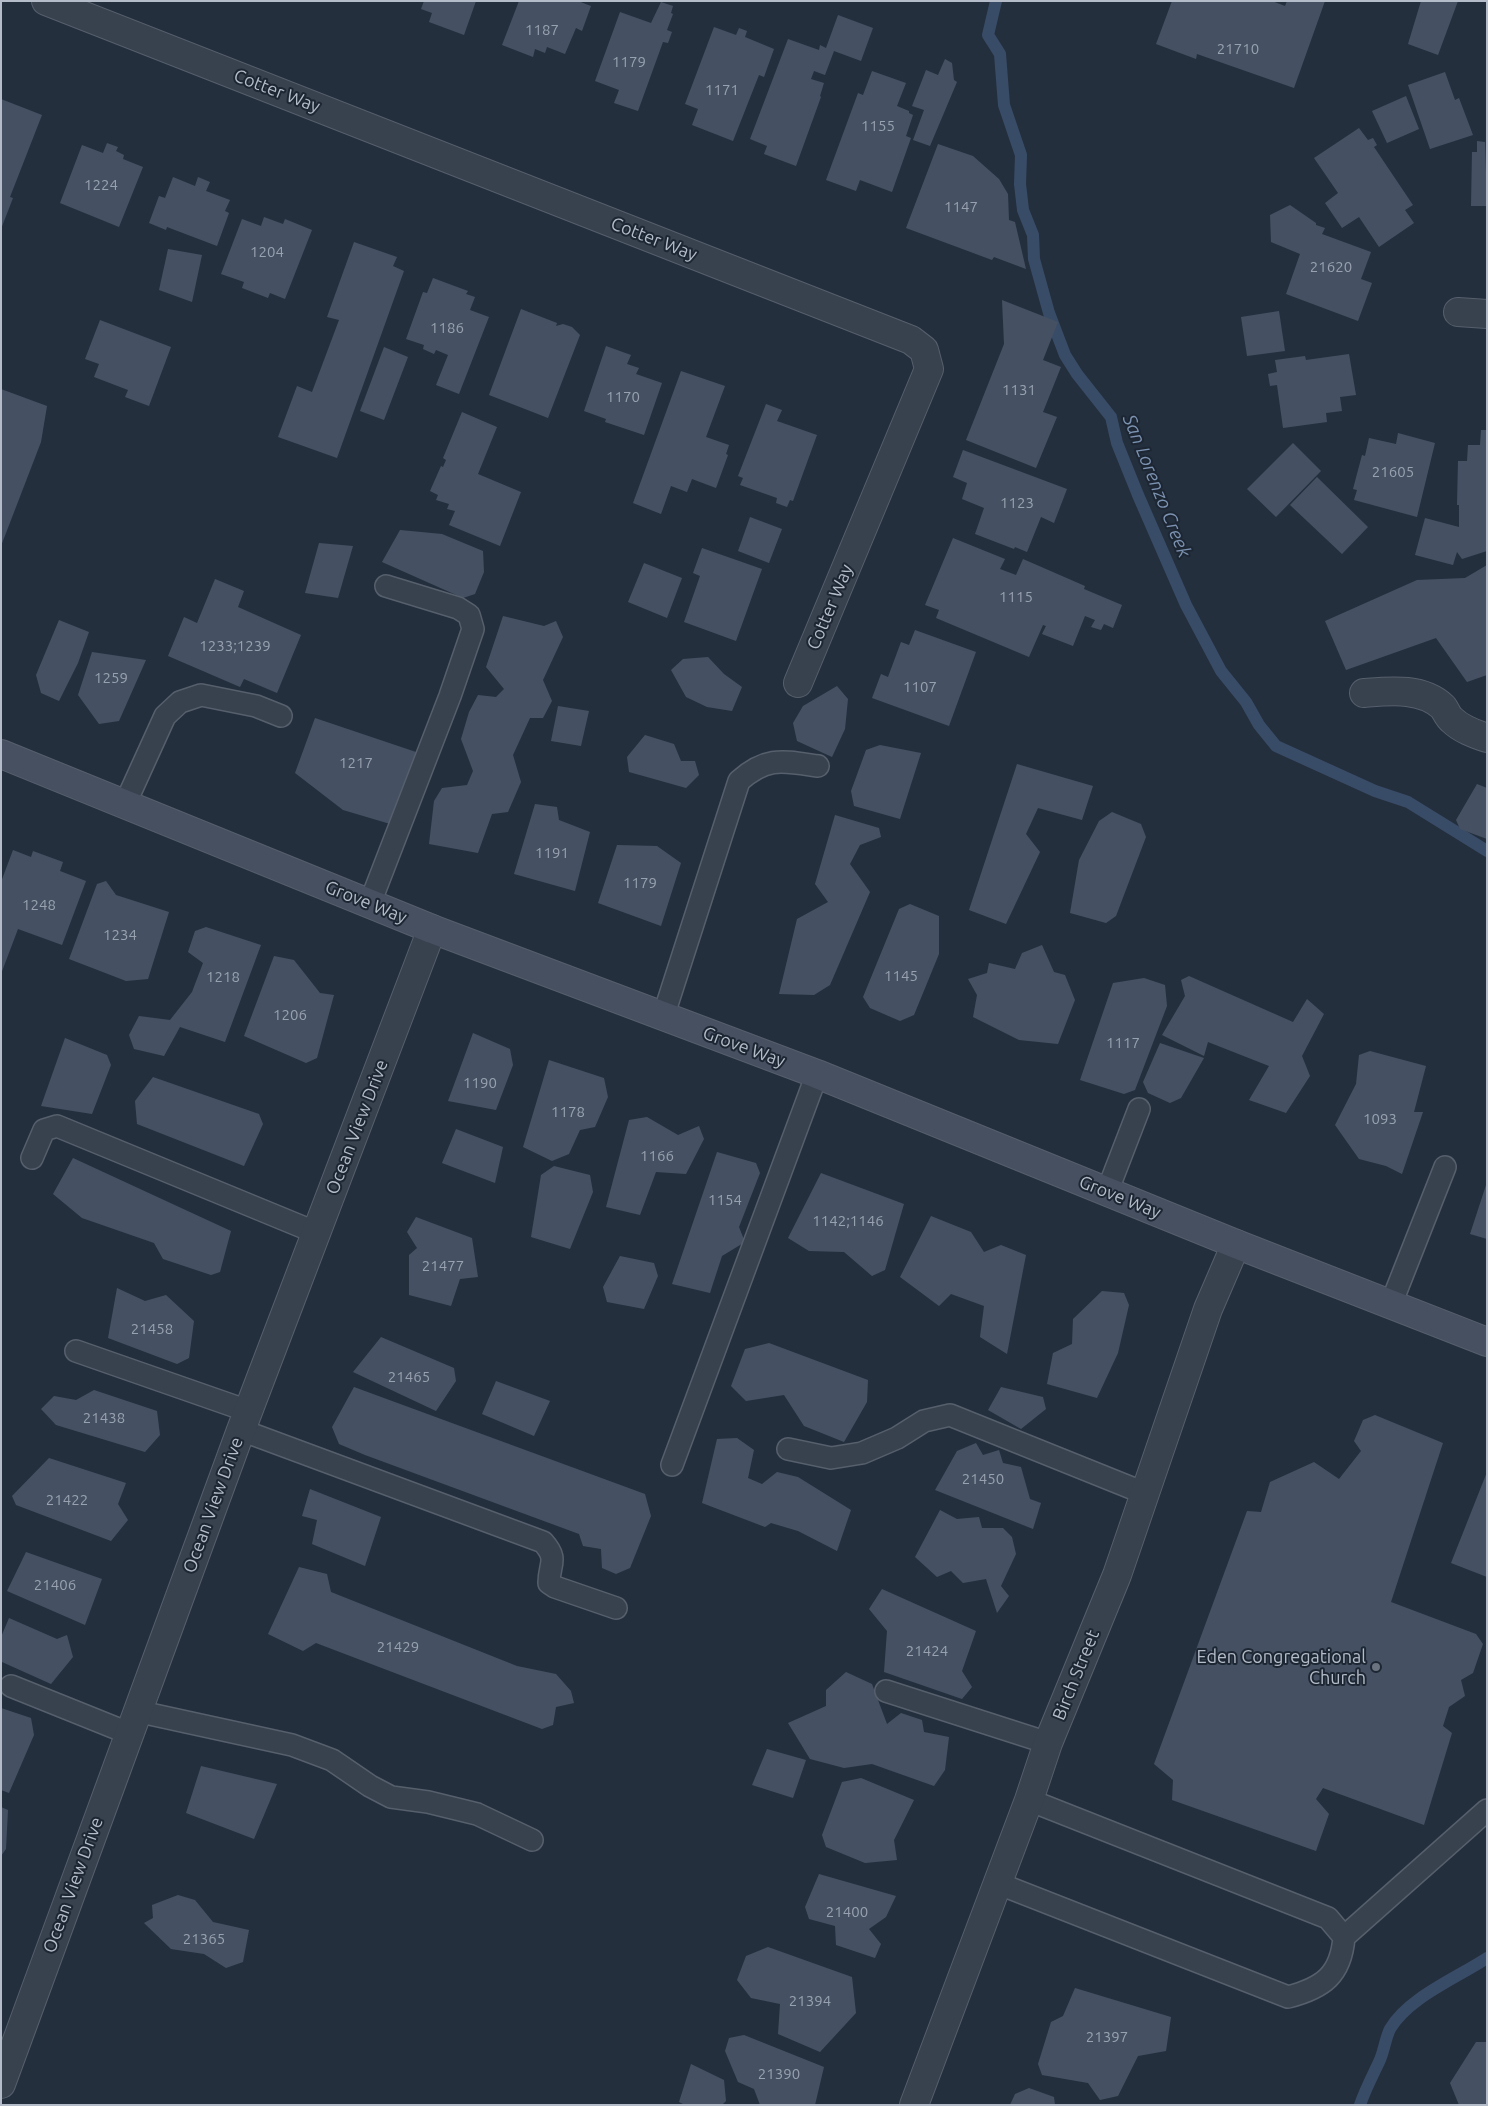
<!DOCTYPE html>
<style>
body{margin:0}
#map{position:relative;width:1488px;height:2106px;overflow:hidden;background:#242f3e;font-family:Ubuntu,sans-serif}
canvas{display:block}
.frame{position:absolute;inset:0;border:2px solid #b4bcc9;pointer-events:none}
</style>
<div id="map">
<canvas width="1488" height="2106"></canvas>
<div class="frame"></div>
</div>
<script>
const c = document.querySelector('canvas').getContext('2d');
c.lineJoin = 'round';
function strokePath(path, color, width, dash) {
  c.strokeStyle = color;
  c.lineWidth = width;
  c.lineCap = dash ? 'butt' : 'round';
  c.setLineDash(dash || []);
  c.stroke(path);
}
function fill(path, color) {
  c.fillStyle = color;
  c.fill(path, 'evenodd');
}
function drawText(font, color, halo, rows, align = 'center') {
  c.font = font + ' Ubuntu,sans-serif';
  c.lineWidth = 4;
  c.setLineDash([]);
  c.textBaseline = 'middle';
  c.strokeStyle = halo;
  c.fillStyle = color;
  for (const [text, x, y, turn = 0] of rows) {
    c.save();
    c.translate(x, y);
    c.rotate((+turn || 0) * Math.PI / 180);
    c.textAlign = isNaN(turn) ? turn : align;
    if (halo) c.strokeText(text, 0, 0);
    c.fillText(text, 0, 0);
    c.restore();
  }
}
const stream = new Path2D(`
 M996 1 988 35 1000 54 1004 105 1021 155 1020 184 1023 210 1033 235 1034 259 1049 313 1065 355 1077 374 1111 417 1117 443 1138 495 1186 605 1221 671 1246 702 1259 725 1276 746 1375 791 1408 802 1487 851
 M1360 2105C1365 2090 1372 2077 1379 2062 1384 2052 1385 2039 1390 2029 1409 1997 1457 1978 1487 1958`);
const building = new Path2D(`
 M424 1H476L464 35 429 22 432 13 421 9Z
 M519 1H578L591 6 582 31 576 28 565 54 547 47 545 53 535 49 533 57 502 45Z
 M1172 1H1272L1285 6 1287 1H1325L1294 88 1197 54 1196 59 1156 44Z
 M1421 1H1458L1438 55 1408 44Z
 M661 2 673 6 671 13 673 14 667 30 672 32 668 43 663 42 638 111 614 103 619 90 595 81 620 12 651 23Z
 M838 15 873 28 861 61 834 51 825 75 814 71 811 79 824 83 820 96 821 97 796 166 764 154 767 146 750 139 788 39 819 50 820 45 826 48Z
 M714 27 736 35 739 28 747 31 745 37 774 49 764 77 759 75 733 141 692 125 698 109 685 104Z
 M945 59 952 63 954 80 957 82 930 146 913 140 924 110 912 106 926 70 938 75Z
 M872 71 906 83 897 106 909 111V113L913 115 906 136 911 138 892 192 860 180 856 191 826 180 858 93 863 95Z
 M1445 72 1455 100 1459 98 1473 135 1430 149 1408 85Z
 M1406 96 1419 129 1387 143 1372 111Z
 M1 99 42 115 10 197 13 198 1 229Z
 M1359 128 1368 140 1373 138 1377 145 1374 147 1413 205 1405 210 1414 223 1379 247 1359 217 1342 228 1325 203 1338 193 1314 158Z
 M1485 138 1487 206H1471L1472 152H1477V141L1485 142Z
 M107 143 118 147 116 151 124 155 123 159 143 167 119 227 60 203 82 145 103 153Z
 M938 144 973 156 999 179 1008 194 1009 220 1015 222 1026 269 994 257 992 260 906 228Z
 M173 177 195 186 198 177 210 182 206 191 230 200 225 211 229 213 217 246 167 227 166 230 149 223 159 196 165 198Z
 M1290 205 1316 223V225L1325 228 1322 234 1371 252 1361 279 1372 283 1358 321 1286 294 1300 254 1271 242 1270 215Z
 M264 217 283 224 285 219 312 230 285 299 270 293 268 298 242 288 244 282 221 274 242 219 261 226Z
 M354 242 397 257 393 266 404 271 337 458 278 437 297 386 312 392 339 320 327 317Z
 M168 249 202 255 192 302 159 290Z
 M433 278 468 291 466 294 475 297 470 310 489 317 459 394 436 385 448 355 436 350 434 354 423 349 424 345 406 339 423 292 427 293Z
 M1002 300 1058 322 1043 360 1061 367 1043 412 1057 417 1036 468 966 440 1004 344Z
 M521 309 557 323 556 326 563 324 572 327 580 335 548 418 489 395Z
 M1279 311 1285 351 1247 356 1241 317Z
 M100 320 171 347 149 406 125 397 128 390 94 377 99 364 85 359Z
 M606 346 631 355 627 364 639 368 636 374 662 383 644 435 605 422 606 419 584 411Z
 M384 347 408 357 384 420 360 411Z
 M1349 354 1356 395 1340 397 1342 411 1326 413 1327 422 1283 428 1277 385 1270 386 1268 374 1277 372 1275 360 1305 356 1306 360Z
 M681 371 725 386 706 437 729 445 726 454 728 455 716 488 692 479 687 492 671 486 661 514 633 503Z
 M1 389 47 406 41 442 1 546Z
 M766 404 782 410 777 421 817 435 793 501 790 500 787 507 776 503 777 498 740 485 743 478 738 476Z
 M462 412 497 427 478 474 521 492 500 546 449 525 455 511 447 509 449 504 436 500 438 495 430 491 441 466 443 467 446 460 443 458Z
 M1481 430H1487V551L1462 559 1457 552 1453 565 1415 555 1425 518 1459 527V505H1457L1458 461H1467L1468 445H1480Z
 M1398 433 1435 443 1417 517 1354 500 1357 490 1353 489 1362 455 1365 456 1369 438 1396 444Z
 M1293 443 1321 471 1276 517 1247 489Z
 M963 450 1067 489 1054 523 1041 517 1027 552 1015 547 1014 549 975 534 984 508 962 499 967 483 953 477Z
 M1317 477 1368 527 1342 554 1290 505Z
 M750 517 782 529 769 563 738 551Z
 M400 530 442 534 483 551 484 572 475 594 463 598 382 562Z
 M953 538 1005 559 1000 569 1016 575 1023 559 1085 586 1084 589 1122 605 1113 628 1104 624 1101 630 1091 627 1095 620 1085 616 1073 646 1042 634 1046 626 1043 625 1029 657 936 618 939 610 925 605Z
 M319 543 353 546 338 598 305 593Z
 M702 548 762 569 736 641 684 622 700 576 693 573Z
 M644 563 682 578 667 618 628 602Z
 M1487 565V675L1467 682 1436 638 1346 670 1325 621 1417 580 1465 578Z
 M215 579 244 591 238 607 301 635 277 693 244 679 240 687 168 656 184 617 197 623Z
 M503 616 544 626 556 621 563 637 543 680 552 701 543 718H530L513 755 521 782 508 812 492 814 478 853 429 844 434 801 442 788 467 785 473 771 461 739 469 712 478 695 496 697 504 689 486 667Z
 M59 620 89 632 78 663 59 701 41 693 36 675Z
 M915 630 976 652 949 726 872 698 881 674 888 677 901 642 909 645Z
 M92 652 146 660 119 721 99 724 78 695Z
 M708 657 724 674 742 687 732 711 707 707 686 697 671 670 683 659Z
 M837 686 848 699 845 729 832 757 797 741 793 723 803 706Z
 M558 706 589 711 581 746 551 741Z
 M315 718 416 752 397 826 343 810 295 773Z
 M645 735 674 744 681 761H695L699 775 686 788 629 772 627 757Z
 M880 745 921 753 900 819 854 806 851 791 866 750Z
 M1017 764 1093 786 1082 820 1038 808 1026 834 1040 852 1006 924 969 910Z
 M1477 784 1487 788V839L1460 829 1456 820Z
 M535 804 557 807 559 820 590 832 575 891 514 874Z
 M1112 812 1141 824 1146 837 1116 916 1106 923 1070 913 1079 860 1099 821Z
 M835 815 879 828 881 837 860 845 850 864 870 892 830 985 814 995 779 994 797 919 828 902 815 884Z
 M617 845 657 846 681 863 661 926 598 903Z
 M13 850 31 857 33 851 63 862 60 871 86 881 62 945 18 929 1 974V882Z
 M106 881 116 895 169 912 148 979 126 981 69 959 97 884Z
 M910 904 939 916V954L914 1015 900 1021 870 1008 863 997 899 909Z
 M206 927 261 945 225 1042 180 1027 164 1056 134 1049 129 1035 139 1016 170 1020 192 992 203 963 188 952 195 931Z
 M1042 945 1054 972 1065 975 1075 1000 1058 1044 1019 1040 973 1017 977 995 968 979 987 973 989 963 1015 969 1022 953Z
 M274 956 294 960 320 993 334 995 317 1058 306 1063 244 1036Z
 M1189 976 1293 1022 1307 999 1324 1014 1302 1056 1310 1076 1286 1113 1249 1100 1269 1066 1208 1042 1204 1056 1162 1035 1185 996 1181 980Z
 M1144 978 1165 985 1167 1006 1135 1090 1124 1094 1080 1080 1113 983Z
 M473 1033 510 1049 513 1065 496 1110 448 1101Z
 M65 1038 107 1055 111 1065 92 1114 41 1106Z
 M1160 1043 1204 1058 1181 1098 1170 1103 1148 1093 1143 1082Z
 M1370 1051 1426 1066 1414 1112H1423L1402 1174 1386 1166 1359 1159 1335 1125 1356 1084 1359 1055Z
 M549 1060 604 1078 608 1097 595 1127 580 1130 569 1154 552 1161 523 1147Z
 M153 1077 259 1114 263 1124 244 1166 137 1124 135 1101Z
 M647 1117 678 1135 699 1126 704 1139 686 1174 656 1172 640 1215 606 1207 629 1120Z
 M456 1129 503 1147 495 1183 442 1163Z
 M717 1152 756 1163 760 1173 739 1227 745 1242 722 1256 710 1293 672 1284Z
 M73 1158 231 1231 220 1272 211 1275 163 1259 154 1243 82 1218 53 1194Z
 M554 1166 590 1175 593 1192 570 1249 531 1237 541 1175Z
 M821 1173 904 1204 885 1270 872 1276 844 1252 809 1251 788 1238Z
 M1487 1182V1239L1470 1234Z
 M931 1216 971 1232 984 1252 1001 1245 1026 1255 1007 1354 980 1337 984 1306 951 1294 939 1306 900 1277Z
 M416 1217 472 1238 478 1277 460 1279 451 1306 409 1295V1255L417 1248 407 1232Z
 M620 1256 654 1263 658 1276 644 1309 607 1302 603 1287Z
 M117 1288 145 1301 166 1295 194 1321 189 1358 177 1364 108 1338Z
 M1102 1291 1124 1293 1129 1305 1118 1353 1097 1398 1047 1384 1053 1353 1072 1344 1073 1319Z
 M381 1337 454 1368 456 1381 436 1411 353 1372Z
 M769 1343 868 1380 867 1402 844 1442 804 1426 784 1395 746 1401 731 1386 745 1349Z
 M496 1381 550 1401 534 1436 482 1414Z
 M354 1387 645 1494 651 1516 630 1568 616 1574 602 1568 601 1549 583 1546 579 1534 365 1455 339 1444 332 1427Z
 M1001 1387 1043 1397 1046 1409 1021 1429 988 1410Z
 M94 1390 157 1411 160 1435 145 1452 56 1425 41 1409 54 1396 76 1400Z
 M1375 1415 1443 1443 1391 1602 1476 1634 1483 1644 1473 1673 1461 1680 1465 1696 1449 1707 1443 1726 1452 1733 1424 1825 1323 1788 1316 1799 1329 1814 1316 1851 1172 1800 1173 1780 1154 1764 1247 1511 1261 1512 1270 1482 1314 1462 1339 1479 1361 1451 1354 1441 1363 1420Z
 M737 1438 754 1450 748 1478 762 1484 777 1472 798 1477 851 1510 837 1551 798 1531 771 1523 765 1527 702 1503 717 1439Z
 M976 1443 983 1455 999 1450 1003 1463 1021 1467 1030 1499 1041 1503 1033 1529 935 1490 957 1451Z
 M49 1458 126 1483 118 1504 128 1520 111 1541 16 1505 12 1496Z
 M1487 1472V1577L1451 1563Z
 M310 1489 381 1517 365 1566 312 1544 317 1520 302 1516Z
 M940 1510 957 1519 979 1517 982 1528H1003L1012 1537 1016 1554 1001 1586 1009 1596 997 1613 986 1579 963 1583 951 1571 937 1577 915 1557Z
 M26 1552 102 1579 85 1625 7 1591Z
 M299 1567 327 1574 331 1592 517 1666 556 1674 571 1691 574 1703 556 1707 553 1725 542 1729 316 1643 303 1651 268 1634Z
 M882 1589 976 1631 962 1671 972 1687 962 1699 884 1672 887 1631 869 1609Z
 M9 1618 57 1639 67 1635 73 1657 51 1684 2 1662 1 1637Z
 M846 1672 872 1684 887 1724 901 1713 922 1720 924 1732 949 1737 945 1770 934 1786 872 1764 844 1768 810 1759 788 1723 826 1706V1690Z
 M1 1708 31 1718 34 1735 9 1793 1 1790Z
 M767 1749 806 1760 793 1798 752 1785Z
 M201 1766 277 1784 254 1839 186 1813Z
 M861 1778 914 1800 894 1840 897 1860 865 1863 826 1847 822 1835 842 1782Z
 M1 1807 8 1810 6 1849 1 1856Z
 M819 1874 896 1896 886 1917 869 1929 881 1944 875 1958 836 1945 835 1926 809 1919 805 1907Z
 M178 1895 195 1900 213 1922 249 1930 243 1962 226 1968 204 1954 171 1949 144 1923 153 1918 152 1905Z
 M768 1947 852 1977 856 2013 820 2052 778 2034 780 2004 751 1998 737 1980 746 1956Z
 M1075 1988 1171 2017 1166 2051 1138 2056 1118 2096 1100 2100 1088 2083 1042 2075 1038 2064 1051 2022 1063 2016Z
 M744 2035 824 2067 815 2105H760L754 2089 738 2082 725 2051 729 2038Z
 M1476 2042H1487V2105H1459L1450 2083Z
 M691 2064 724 2080 726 2101 722 2105H685L679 2102Z
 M1029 2088 1054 2097 1055 2105H1010L1015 2094Z`);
const lane = new Path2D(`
 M125 804 165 716 180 702 201 695 256 706 281 716
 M370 903 450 696 473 629 469 615 458 608 386 586
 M663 1017 739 781C767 756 783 761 818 766
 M32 1158 44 1130 57 1126 317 1233
 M1107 1192 1139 1109
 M1391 1304 1445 1167
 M76 1351 248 1411
 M241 1430 543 1542C559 1560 549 1563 549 1583L555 1587 616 1608
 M788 1449 831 1458 862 1453 897 1438 924 1421 950 1415 1144 1493
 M672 1465 817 1074
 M11 1686 128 1733
 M886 1691 1048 1743
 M136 1711 292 1745 332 1760 370 1786 391 1797 428 1802 477 1814 532 1840
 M997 1883 1288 1997C1323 1988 1341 1975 1344 1937L1328 1918 1029 1800
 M1344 1937 1487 1810`);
const street = new Path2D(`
 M46 1 911 340 924 350 929 369 798 683
 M1458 312 1487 314
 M1364 693C1389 691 1422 687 1443 707 1446 711 1448 717 1452 720 1461 729 1475 734 1487 738
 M1 2084 241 1430 432 929
 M914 2105 1029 1800 1048 1743 1117 1575 1208 1309 1236 1244`);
const secondary = new Path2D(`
 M1 754 432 929 817 1074 1236 1244 1487 1342`);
const markers = [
 [1376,1667,5,"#6b7280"]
];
const numberNames = [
 ["1187",542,30],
 ["21710",1238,49],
 ["1179",629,62],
 ["1171",722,90],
 ["1155",878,126],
 ["1224",101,185],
 ["1147",961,207],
 ["1204",267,252],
 ["21620",1331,267],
 ["1186",447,328],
 ["1131",1019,390],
 ["1170",623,397],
 ["21605",1393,472],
 ["1123",1017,503],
 ["1115",1016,597],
 ["1233;1239",235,646],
 ["1259",111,678],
 ["1107",920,687],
 ["1217",356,763],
 ["1191",552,853],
 ["1179",640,883],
 ["1248",39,905],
 ["1234",120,935],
 ["1145",901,976],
 ["1218",223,977],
 ["1206",290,1015],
 ["1117",1123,1043],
 ["1190",480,1083],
 ["1178",568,1112],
 ["1093",1380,1119],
 ["1166",657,1156],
 ["1154",725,1200],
 ["1142;1146",848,1221],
 ["21477",443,1266],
 ["21458",152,1329],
 ["21465",409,1377],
 ["21438",104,1418],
 ["21450",983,1479],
 ["21422",67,1500],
 ["21406",55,1585],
 ["21429",398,1647],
 ["21424",927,1651],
 ["21400",847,1912],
 ["21365",204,1939],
 ["21394",810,2001],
 ["21397",1107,2037],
 ["21390",779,2074]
];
const streetNames = [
 ["Cotter Way",277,91,21],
 ["Cotter Way",654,239,21],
 ["Cotter Way",830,607,-67],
 ["Grove Way",366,902,22],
 ["Grove Way",744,1047,20],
 ["Ocean View Drive",357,1127,-69],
 ["Grove Way",1120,1197,22],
 ["Ocean View Drive",213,1505,-70],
 ["Birch Street",1076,1675,-68],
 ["Ocean View Drive",73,1885,-70]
];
const poiNames = [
 ["Eden Congregational",1366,1657],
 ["Church",1366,1678]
];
const waterNames = [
 ["San Lorenzo Creek",1157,486,68]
];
strokePath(stream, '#394c67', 12);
fill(building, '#455162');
strokePath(lane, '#565f6c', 24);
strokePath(street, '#565f6c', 30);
strokePath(secondary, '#565f6c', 30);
strokePath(lane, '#38414e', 21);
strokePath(street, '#38414e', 28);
strokePath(secondary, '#465061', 28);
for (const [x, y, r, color] of markers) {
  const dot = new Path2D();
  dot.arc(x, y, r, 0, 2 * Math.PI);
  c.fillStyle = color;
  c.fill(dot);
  strokePath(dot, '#1d2633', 2);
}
drawText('15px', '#98a1af', null, numberNames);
drawText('18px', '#b4bcc9', '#1d2633', streetNames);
drawText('18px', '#b4bcc9', '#1d2633', poiNames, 'right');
drawText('italic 19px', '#7c92b1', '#1d2633', waterNames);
</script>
